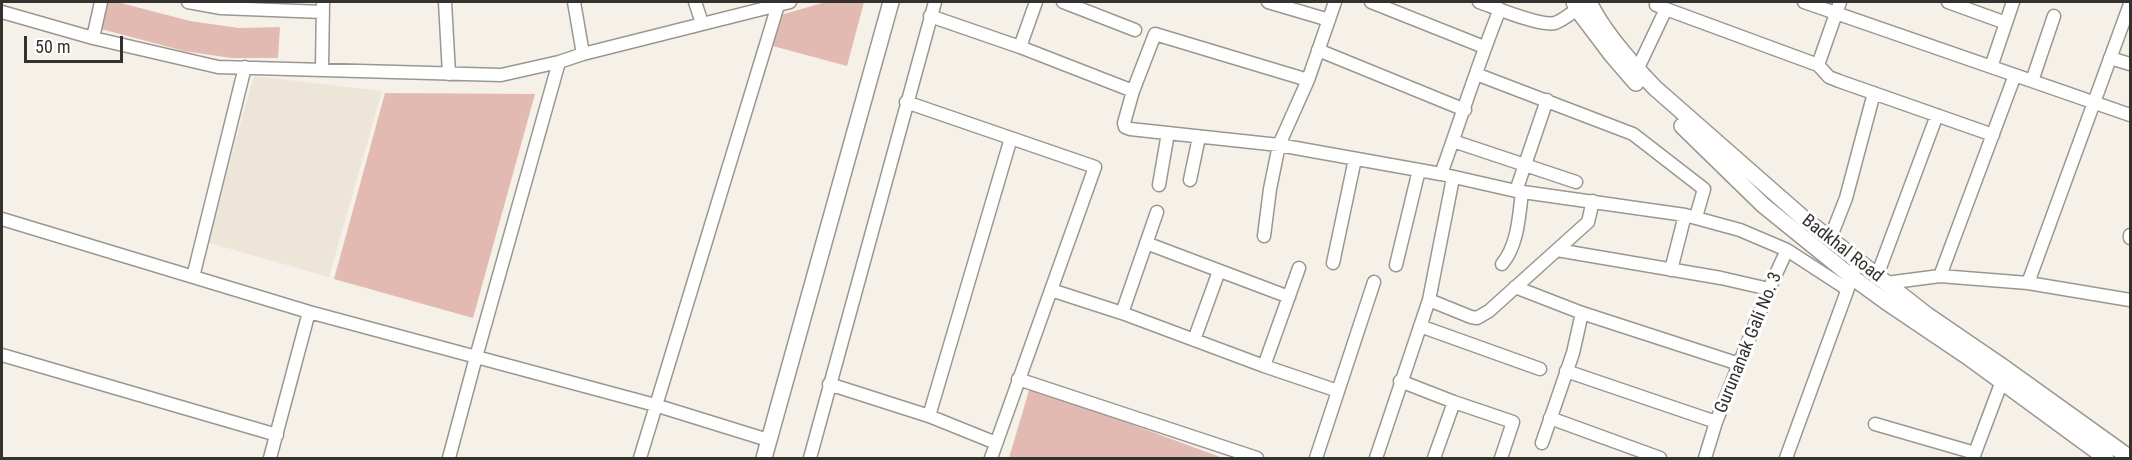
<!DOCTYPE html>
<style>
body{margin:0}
#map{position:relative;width:2132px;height:460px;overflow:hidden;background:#f5f1e9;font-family:"Roboto Condensed",sans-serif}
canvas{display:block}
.frame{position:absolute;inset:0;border:3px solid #34322f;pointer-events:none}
.scale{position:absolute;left:24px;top:36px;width:99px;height:27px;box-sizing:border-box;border:3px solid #34322f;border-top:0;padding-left:8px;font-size:18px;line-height:21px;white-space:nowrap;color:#34322f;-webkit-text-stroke:4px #fff;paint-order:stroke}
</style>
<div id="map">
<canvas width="2132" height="460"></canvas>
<div class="frame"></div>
<div class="scale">50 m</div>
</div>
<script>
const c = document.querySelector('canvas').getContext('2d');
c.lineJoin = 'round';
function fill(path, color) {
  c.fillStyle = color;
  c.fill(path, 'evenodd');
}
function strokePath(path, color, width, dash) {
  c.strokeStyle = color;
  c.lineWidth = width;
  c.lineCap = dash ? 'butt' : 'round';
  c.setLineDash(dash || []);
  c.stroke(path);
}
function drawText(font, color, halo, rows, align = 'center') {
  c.font = font + ' "Roboto Condensed",sans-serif';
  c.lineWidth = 6;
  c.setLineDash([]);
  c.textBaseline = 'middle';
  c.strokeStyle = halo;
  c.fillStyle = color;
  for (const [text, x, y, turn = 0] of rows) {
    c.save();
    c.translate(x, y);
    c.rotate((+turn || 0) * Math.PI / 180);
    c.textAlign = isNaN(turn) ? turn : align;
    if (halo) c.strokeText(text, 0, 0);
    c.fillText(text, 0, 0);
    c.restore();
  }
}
const built = new Path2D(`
 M254 76 382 91 329 277 206 242Z`);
const green = new Path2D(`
 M108 2H117L190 21 239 28 280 27 278 58H231L184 51 101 29Z
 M826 2H864L847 66 769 45 777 16Z
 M385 93 535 94 473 318 334 279Z
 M1030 387 1223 458H1009Z`);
const minor = new Path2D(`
 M188 2 221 8 323 12
 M445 2 449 74
 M574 2 583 54
 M695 2 702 23
 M1063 2 1135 30
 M1268 2 1329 20
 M1371 2 1484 47
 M1479 2C1494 7 1541 27 1555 23 1564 20 1575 10 1583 5
 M1804 2 2130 115
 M1948 2 2006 23
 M1666 9 1818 65 1829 77 1839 81 1993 135
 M2 12 93 38 218 67 501 75 559 62 583 54 790 2
 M930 16 1020 47 1133 91 1124 123 1125 127 1130 129 1279 145 1441 174 1516 191 1685 215 1740 230 1787 250
 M93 38 101 2
 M1020 47 1036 2
 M1318 50 1465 110
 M2110 58 2130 64
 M1818 65 1840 2
 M1991 67 2013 2
 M322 69 323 2
 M1637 70 1666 9 1656 5 1658 2
 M1476 74 1633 134 1704 189 1696 217
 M2032 81 2054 16
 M1133 91 1155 34 1308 80
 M906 102 1095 167 991 458
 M1453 141 1576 182
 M1441 174C1461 119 1478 63 1500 9
 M1190 180 1199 137
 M1159 185 1168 133
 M1516 191 1547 100
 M2 219 309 312 655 405 768 440
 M2130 235V238
 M1264 236 1270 189 1279 145 1308 80 1335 2
 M1830 239 1846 198 1874 93
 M1146 243 1289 297
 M1557 250 1721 278 1769 289
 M1333 263 1355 159
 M1502 264C1518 245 1519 216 1522 192
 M1396 265 1419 170
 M1671 270 1685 215
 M1877 276 1937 115
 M1940 276 2015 75
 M193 277 245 67
 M1886 283 1940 276 2028 283 2130 300
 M2028 283 2130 4
 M1515 287 1582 313 1739 364
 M1051 290 1122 313 1264 366 1338 391
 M1429 300 1471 317 1477 318 1489 311 1588 222 1593 201
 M1122 313 1157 212
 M1420 326 1540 369
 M1194 340 1219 271
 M2 355 277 435
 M1264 366 1299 268
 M1566 371 1716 422 1769 289 1787 250 1847 289
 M1018 379 1257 458
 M1400 381 1454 402 1513 422 1501 458
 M829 384 929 416 996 443
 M929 416 1011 138
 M1550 418 1660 458
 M1875 424 1975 453
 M1542 443 1573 353 1582 313
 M270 458 309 312
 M449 458 476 357 559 62
 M640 458 778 5
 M810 458 935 2
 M1316 458 1374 282
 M1376 458 1429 300 1453 178
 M1434 458 1454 402
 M1705 458 1716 422
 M1786 458 1858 261
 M1973 458 2005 373`);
const tertiary = new Path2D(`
 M1574 2 1577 9 1611 54 1636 83
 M1589 2C1603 32 1632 64 1655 88L1802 217 1927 315 2006 369 2130 458
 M1682 126 1763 205 1852 277 1885 301 1968 357 2106 458
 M764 458 891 2`);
const streetNames = [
 ["Badkhal Road",1842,249,38],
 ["Gurunanak Gali No. 3",1749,343,-68]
];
fill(built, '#ede6d8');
fill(green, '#e3bab1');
strokePath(minor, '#9b9790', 15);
strokePath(tertiary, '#9b9790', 18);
strokePath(minor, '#fff', 12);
strokePath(tertiary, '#fff', 15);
drawText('18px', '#34322f', '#fff', streetNames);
</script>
